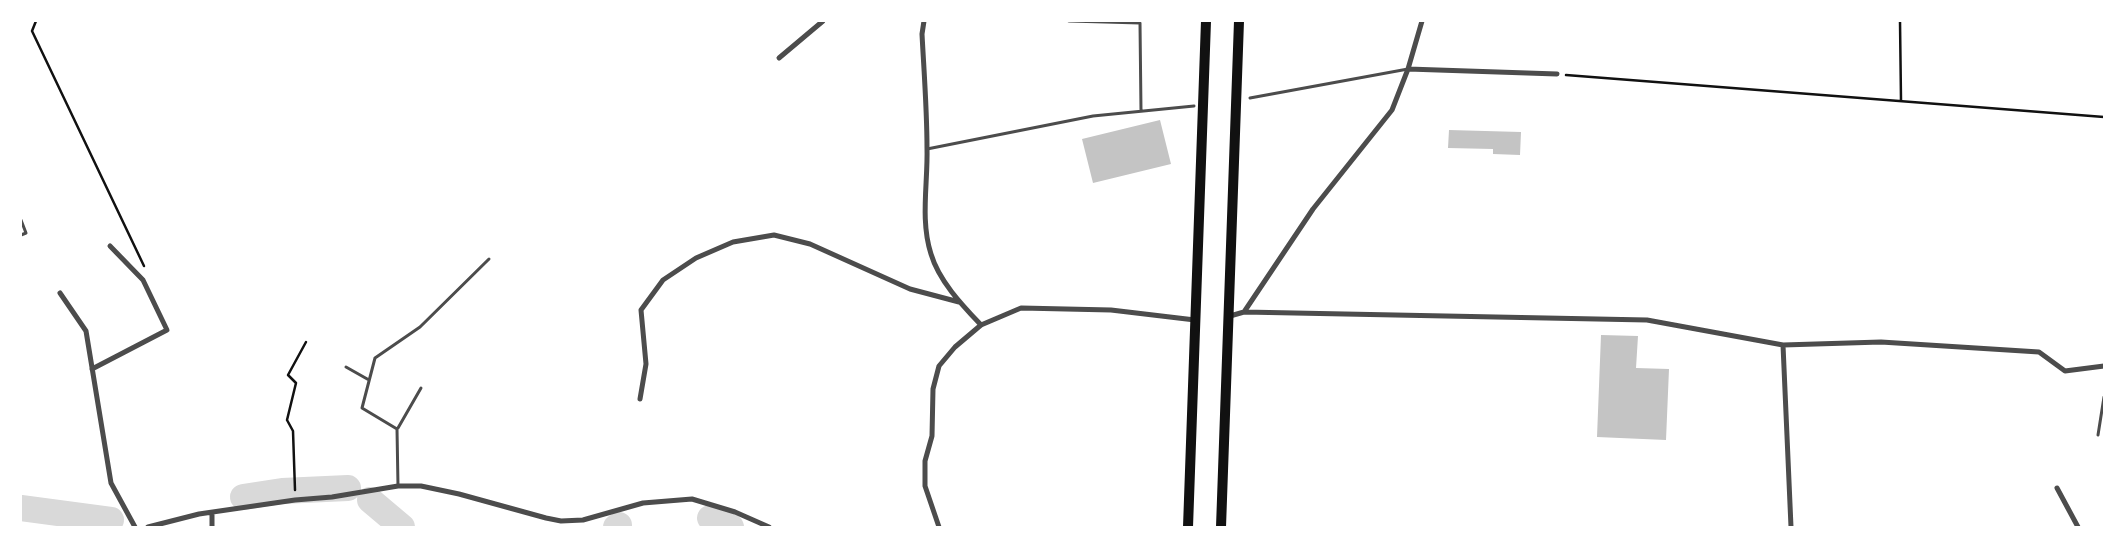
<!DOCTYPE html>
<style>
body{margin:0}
#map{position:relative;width:2125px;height:548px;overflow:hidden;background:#fff;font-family:"Public Sans",sans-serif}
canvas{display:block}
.frame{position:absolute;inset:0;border:22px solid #fff;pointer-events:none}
</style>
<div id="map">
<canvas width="2125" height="548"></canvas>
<div class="frame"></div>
</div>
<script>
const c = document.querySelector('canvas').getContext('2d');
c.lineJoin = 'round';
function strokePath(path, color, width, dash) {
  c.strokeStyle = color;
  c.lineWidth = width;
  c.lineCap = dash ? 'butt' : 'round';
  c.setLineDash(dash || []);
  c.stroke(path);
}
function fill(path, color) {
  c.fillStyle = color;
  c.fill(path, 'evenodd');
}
const river = new Path2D(`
 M243 497 282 491 348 488
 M370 500 402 527
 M21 508 111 520
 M710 518 731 527
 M616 527 619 525`);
const building = new Path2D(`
 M1160 120 1171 164 1093 183 1082 139Z
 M1449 130 1521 132 1520 155 1493 154V149L1448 148Z
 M1601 335 1638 336 1636 368 1669 369 1666 440 1597 437Z`);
const path = new Path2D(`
 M36 21 32 31 144 266
 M1900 21 1901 100
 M1566 75 2104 117
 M295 490 293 431 287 420 296 383 288 375 306 342`);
const service = new Path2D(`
 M1069 21 1140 23 1141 111
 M1250 98 1408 69
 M927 149 1093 116 1194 106
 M21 220 26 233 21 235
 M346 367 369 380
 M398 428 421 388
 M2098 435 2104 397
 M398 486 397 429 362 408 375 358 420 327 489 259`);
const minor = new Path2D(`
 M924 21 922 34C924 72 927 110 927 148 928 183 920 220 931 254 939 281 962 305 981 325
 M779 58 823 21
 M1408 69 1557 74
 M60 293 86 331 111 483 135 527
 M1244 312 1313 209 1392 110 1408 69 1422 21
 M1230 316 1244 312 1647 320 1783 345 1881 342 2039 352 2065 371 2104 366
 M1783 345 1791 527
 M92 369 167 330 143 280 110 246
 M640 399 646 364 641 310 663 280 696 258 733 242 774 235 810 244 910 289 959 302
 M2057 488 2078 527
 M212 513V527
 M148 527 199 514 295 500 332 497 398 486H421L459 494 546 518 561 521 583 520 643 503 692 499 735 512 769 527
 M939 527 925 486V461L932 436 933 389 939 366 955 347 981 325 1021 308 1111 310 1195 320`);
const trunk = new Path2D(`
 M1188 527 1206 21
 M1221 527 1239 21`);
strokePath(river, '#d9d9d9', 26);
fill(building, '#c4c4c4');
strokePath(path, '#111', 2.5);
strokePath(service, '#4c4c4c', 3);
strokePath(minor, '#4c4c4c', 5);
strokePath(trunk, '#111', 10);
</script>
